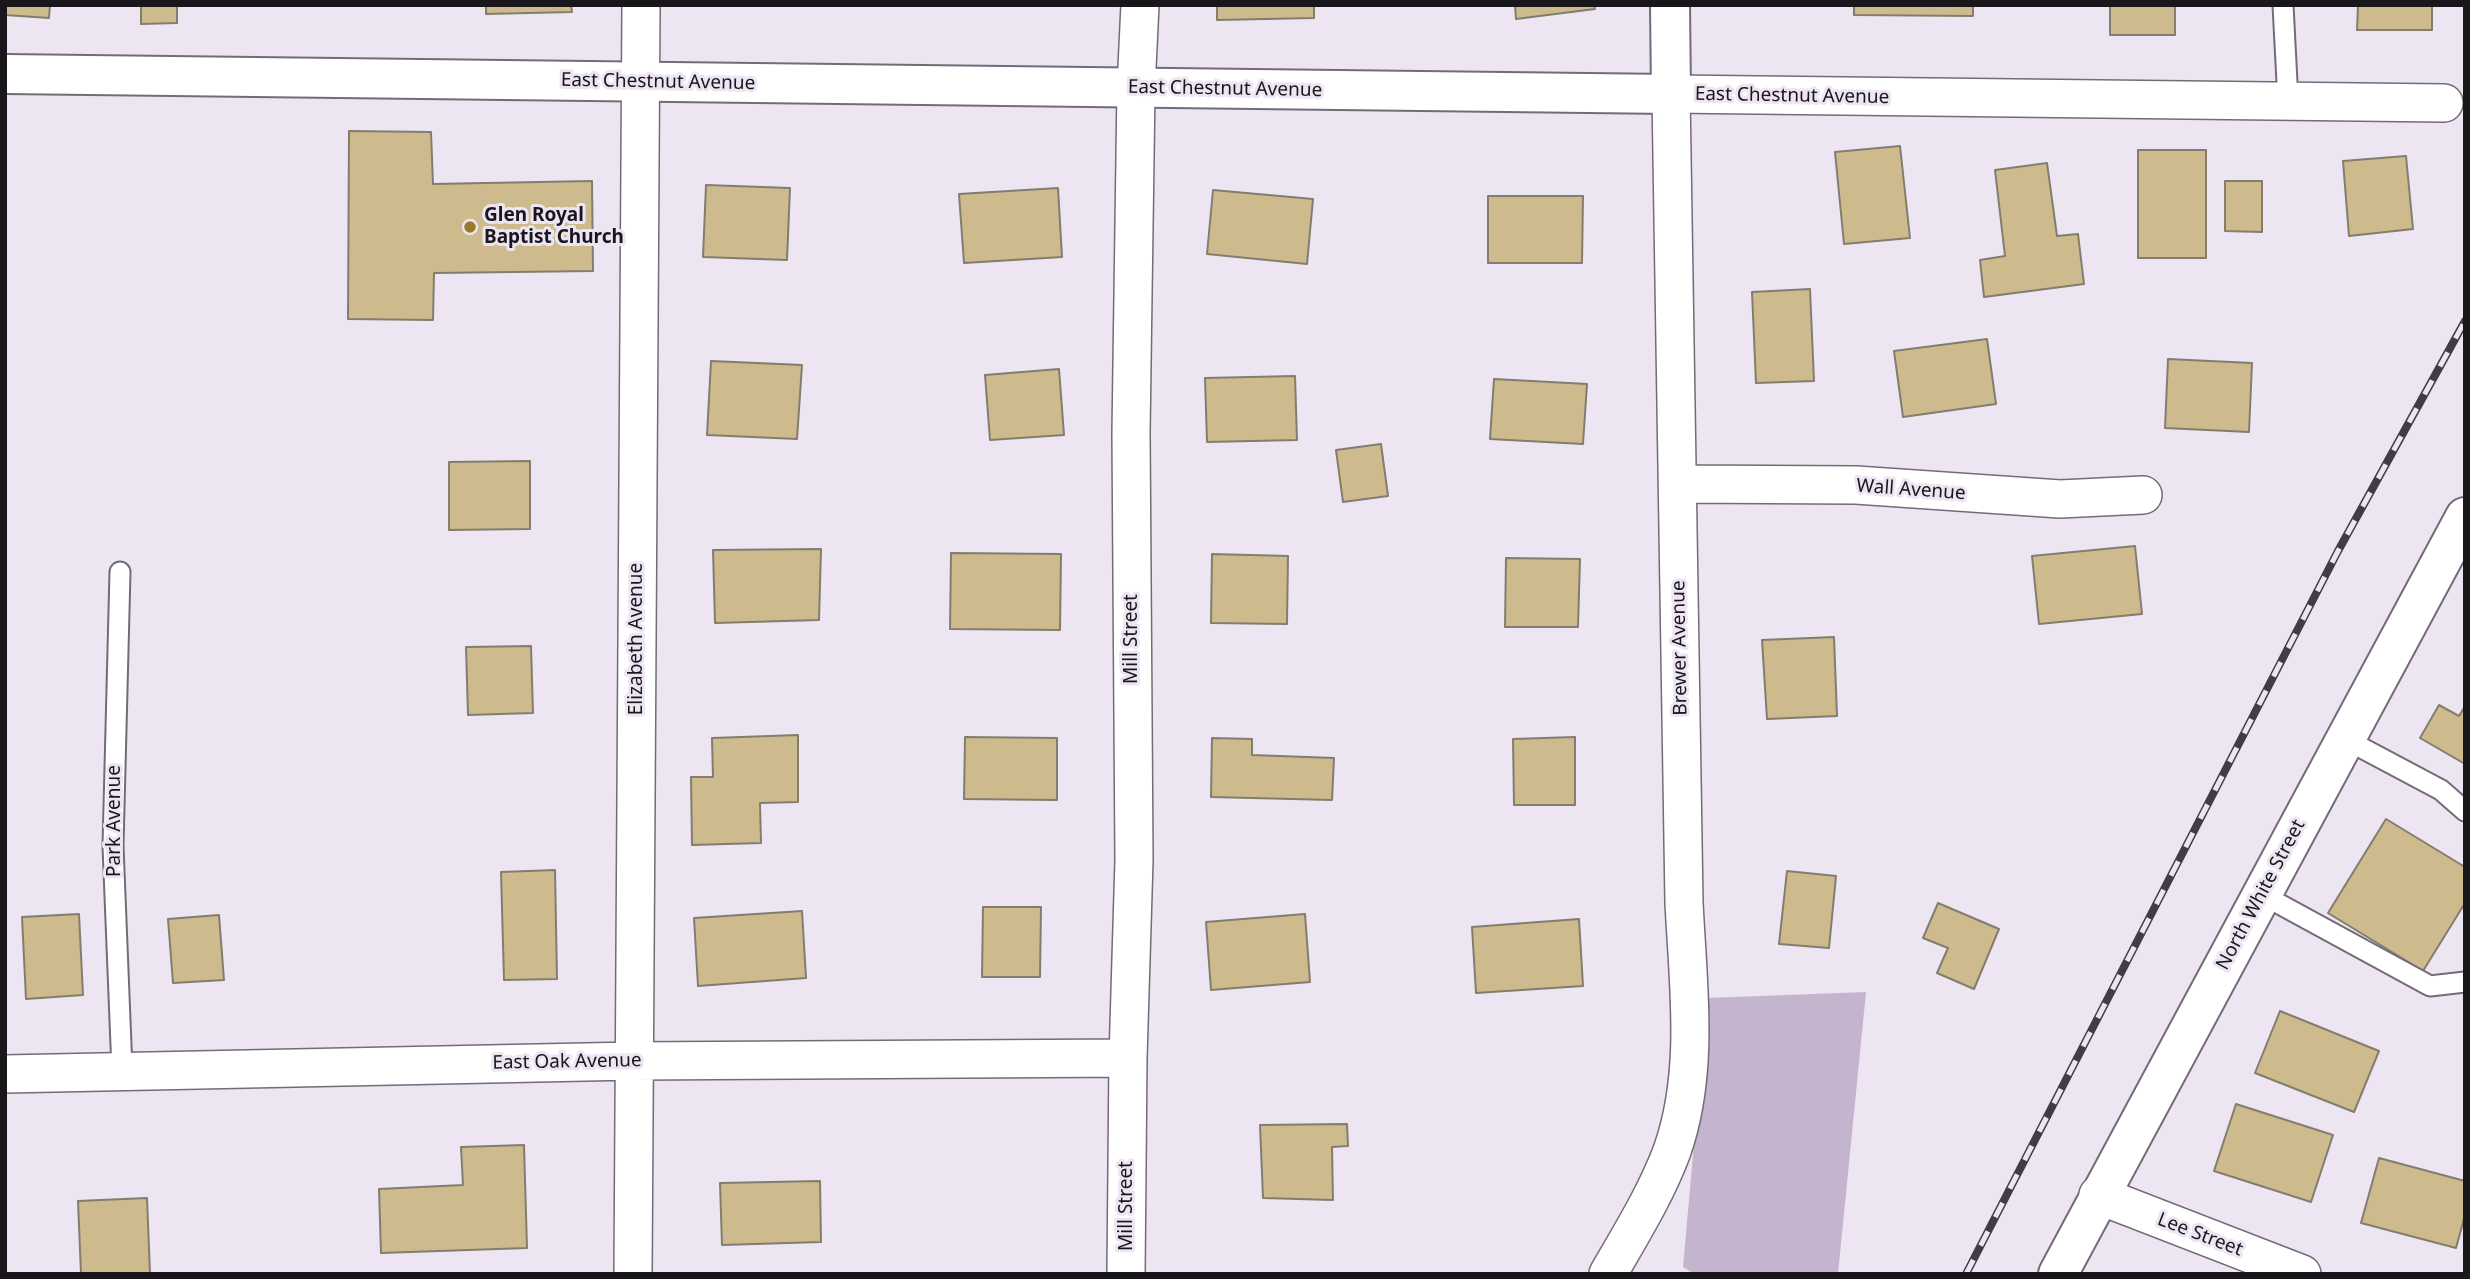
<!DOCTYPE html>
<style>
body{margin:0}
#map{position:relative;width:2470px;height:1279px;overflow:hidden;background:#eee5f3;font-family:"Noto Sans",sans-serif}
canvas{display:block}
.frame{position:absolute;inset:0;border:7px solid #1a171c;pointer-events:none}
</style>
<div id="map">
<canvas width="2470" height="1279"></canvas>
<div class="frame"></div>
</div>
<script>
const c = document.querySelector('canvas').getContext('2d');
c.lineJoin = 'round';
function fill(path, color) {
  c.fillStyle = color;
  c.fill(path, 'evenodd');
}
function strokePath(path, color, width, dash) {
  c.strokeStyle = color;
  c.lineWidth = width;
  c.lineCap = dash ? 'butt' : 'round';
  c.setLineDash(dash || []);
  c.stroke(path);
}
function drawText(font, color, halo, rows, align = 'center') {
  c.font = font + ' "Noto Sans",sans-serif';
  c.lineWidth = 6;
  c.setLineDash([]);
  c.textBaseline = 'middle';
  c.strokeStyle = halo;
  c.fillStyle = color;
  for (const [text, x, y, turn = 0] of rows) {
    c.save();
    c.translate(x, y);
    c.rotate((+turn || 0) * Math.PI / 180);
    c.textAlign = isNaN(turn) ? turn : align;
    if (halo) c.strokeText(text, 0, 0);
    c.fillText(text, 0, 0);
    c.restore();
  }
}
const green = new Path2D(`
 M1866 992 1838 1274H1694L1683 1267 1707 998Z`);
const building = new Path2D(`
 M5 5H50L49 18 5 15Z
 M141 5H177V23L141 24Z
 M486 5H571L572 12 486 14Z
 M1217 5H1314V18L1217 20Z
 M1515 5H1594L1595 9 1516 19Z
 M1854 5H1973V16L1854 15Z
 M2110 5H2175V35H2110Z
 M2358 5H2432V30H2357Z
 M349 131 431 132 433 184 592 181 593 271 434 273 433 320 348 319Z
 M1900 146 1910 238 1844 244 1835 152Z
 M2138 150H2206V258H2138Z
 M2406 156 2413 229 2349 236 2343 161Z
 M2047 163 2057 236 2078 234 2084 284 1984 297 1980 260 2005 256 1995 170Z
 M2225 181H2262V232L2225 231Z
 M706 185 790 188 787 260 703 257Z
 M1058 188 1062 257 964 263 959 194Z
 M1213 190 1313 199 1307 264 1207 254Z
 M1488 196H1583L1582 263H1488Z
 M1810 289 1814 381 1756 383 1752 292Z
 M1987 339 1996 404 1903 417 1894 351Z
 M2168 359 2252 363 2249 432 2165 428Z
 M711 361 802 365 797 439 707 435Z
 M1059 369 1064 435 990 440 985 375Z
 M1295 376 1297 440 1207 442 1205 378Z
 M1494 379 1587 384 1583 444 1490 439Z
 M1381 444 1388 496 1343 502 1336 450Z
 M530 461V529L449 530V462Z
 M2135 546 2142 614 2039 624 2032 556Z
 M821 549 819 620 715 623 713 550Z
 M951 553 1061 554 1060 630 950 629Z
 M1212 554 1288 556 1287 624 1211 623Z
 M1506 558 1580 559 1578 627H1505Z
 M1834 637 1837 716 1767 719 1762 640Z
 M531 646 533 713 468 715 466 647Z
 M2439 705 2459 716 2465 706V764L2420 738Z
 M798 735V802L760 803 761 843 692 845 691 777H713L712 738Z
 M965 737 1057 738V800L964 799Z
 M1575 737V805H1514L1513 739Z
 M1212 738 1252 739V755L1334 758 1332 800 1211 797Z
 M2386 819 2465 867V903L2423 971 2328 913Z
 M555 870 557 979 504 980 501 872Z
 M1787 871 1836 876 1829 948 1779 944Z
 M1938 903 1999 929 1974 989 1937 973 1948 948 1923 938Z
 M983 907H1041L1040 977H982Z
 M802 911 806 978 698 986 694 918Z
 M79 914 83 995 26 999 22 917Z
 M1305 914 1310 982 1211 990 1206 922Z
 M219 915 224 980 173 983 168 919Z
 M1579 919 1583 986 1476 993 1472 927Z
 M2280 1011 2379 1051 2354 1112 2255 1073Z
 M2236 1104 2333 1135 2311 1202 2214 1171Z
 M1347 1124 1348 1146 1332 1147 1333 1200 1263 1198 1260 1125Z
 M524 1145 527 1248 381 1253 379 1189 463 1185 461 1147Z
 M2379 1158 2465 1181V1215L2456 1248 2361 1223Z
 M820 1181 821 1242 722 1245 720 1183Z
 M147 1198 150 1274H81L78 1201Z`);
const lane = new Path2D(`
 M2283 5 2288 102
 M120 572 113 846 122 1070
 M2345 739 2441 790 2465 811
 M2261 894 2430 986 2465 982`);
const street = new Path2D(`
 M1678 484 1856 485 2060 499 2143 495
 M5 1074 634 1061 1128 1058
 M2098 1195 2302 1274
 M633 1274 641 5
 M1126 1274 1128 1058 1134 860 1131 433 1136 88 1140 5
 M1608 1274C1631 1234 1656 1194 1672 1151 1700 1072 1688 984 1684 903L1671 94 2444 103`);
const secondary = new Path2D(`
 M5 74 1671 94 1670 5
 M2058 1274 2465 517`);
const rail = new Path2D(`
 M1966 1274 2338 551 2465 321`);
const markers = [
 [470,227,7,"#987b24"]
];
const streetNames = [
 ["East Chestnut Avenue",658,82,1],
 ["East Chestnut Avenue",1225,89,1],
 ["East Chestnut Avenue",1792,96,1],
 ["Wall Avenue",1911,490,4],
 ["Elizabeth Avenue",637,639,-90],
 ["Mill Street",1132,639,-90],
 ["Brewer Avenue",1680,648,-91],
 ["Park Avenue",115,821,-90],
 ["North White Street",2261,895,-62],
 ["East Oak Avenue",567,1062,-1],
 ["Mill Street",1127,1206,-90],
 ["Lee Street",2200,1235,21]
];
const poiNames = [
 ["Glen Royal",484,216],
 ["Baptist Church",484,238]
];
fill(green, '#c5b4ce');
fill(building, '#cdbb8e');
strokePath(building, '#827d6e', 2);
strokePath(lane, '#736b78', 23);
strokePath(street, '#736b78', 40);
strokePath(secondary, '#736b78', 42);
strokePath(lane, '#fff', 19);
strokePath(street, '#fff', 37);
strokePath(secondary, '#fff', 38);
strokePath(rail, '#413d44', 8);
strokePath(rail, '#eee5f3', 5, [16]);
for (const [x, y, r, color] of markers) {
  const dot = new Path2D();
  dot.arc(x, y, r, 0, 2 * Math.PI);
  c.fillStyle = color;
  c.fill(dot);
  strokePath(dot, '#eee5f3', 2.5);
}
drawText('19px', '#1a171c', '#eee5f3', streetNames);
drawText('bold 19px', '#1a171c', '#eee5f3', poiNames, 'left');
</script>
